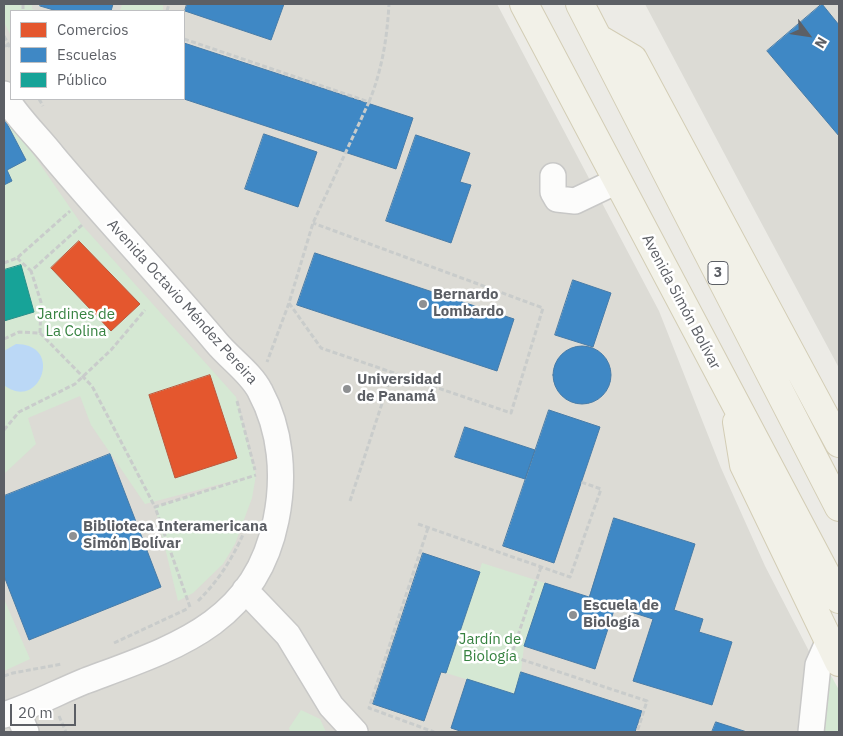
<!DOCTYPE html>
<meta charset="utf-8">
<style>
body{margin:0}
#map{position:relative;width:843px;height:736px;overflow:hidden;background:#ecebe6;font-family:"IBM Plex Sans",sans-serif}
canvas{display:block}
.frame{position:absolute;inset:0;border:5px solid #5c5f65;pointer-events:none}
.legend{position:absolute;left:10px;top:10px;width:175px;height:90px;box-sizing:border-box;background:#fff;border:1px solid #bebfc1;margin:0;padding:6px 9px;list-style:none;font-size:15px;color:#5c5f65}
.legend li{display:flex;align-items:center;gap:10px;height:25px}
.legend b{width:25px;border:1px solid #bebfc1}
.north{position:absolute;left:783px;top:10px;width:50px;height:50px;-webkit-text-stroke:4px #fff;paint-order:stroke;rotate:121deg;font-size:14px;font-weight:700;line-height:20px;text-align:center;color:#5c5f65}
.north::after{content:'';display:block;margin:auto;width:18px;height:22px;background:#5c5f65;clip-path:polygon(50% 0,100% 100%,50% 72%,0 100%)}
.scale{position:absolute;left:10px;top:704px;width:66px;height:22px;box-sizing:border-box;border:2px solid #5c5f65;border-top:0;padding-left:6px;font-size:15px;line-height:18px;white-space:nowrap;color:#5c5f65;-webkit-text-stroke:4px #fff;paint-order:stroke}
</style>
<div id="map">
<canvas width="843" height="736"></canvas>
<div class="frame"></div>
<ul class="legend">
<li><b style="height:14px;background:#e4572e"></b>Comercios</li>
<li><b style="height:14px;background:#3f88c5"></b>Escuelas</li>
<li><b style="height:14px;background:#17a398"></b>Público</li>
</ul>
<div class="north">N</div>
<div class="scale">20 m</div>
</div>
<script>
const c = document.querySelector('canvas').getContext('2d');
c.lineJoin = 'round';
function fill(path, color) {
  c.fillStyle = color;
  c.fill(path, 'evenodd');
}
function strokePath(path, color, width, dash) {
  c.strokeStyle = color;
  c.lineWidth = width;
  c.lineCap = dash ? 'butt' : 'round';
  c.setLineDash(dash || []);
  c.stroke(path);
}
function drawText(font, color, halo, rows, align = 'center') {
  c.font = font + ' "IBM Plex Sans",sans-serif';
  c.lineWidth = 5;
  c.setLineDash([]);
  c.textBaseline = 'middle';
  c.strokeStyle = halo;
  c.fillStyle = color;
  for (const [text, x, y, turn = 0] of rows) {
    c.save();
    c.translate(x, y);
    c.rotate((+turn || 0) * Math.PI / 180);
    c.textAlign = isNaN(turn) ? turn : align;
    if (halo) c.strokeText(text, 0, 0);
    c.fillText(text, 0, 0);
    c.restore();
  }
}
const education = new Path2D(`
 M4 4H497L659 311 721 468 765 566 812 657 802 732H4ZM11 11H184V99H11Z
 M645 4H839V368L741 185Z`);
const green = new Path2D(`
 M4 4H32V9L40 11H11V36L4 22Z
 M122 4H163V11H120Z
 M4 112 82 225 236 397 256 475 252 498 235 544 223 564 193 593 178 601 155 507 247 477 145 504 91 425 80 396 28 418 36 444 4 474Z
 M482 563 545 583 524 646 521 672 514 694 446 673Z
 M4 599 30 659 4 671Z
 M824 663 839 690V731L818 732Z
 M301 710 320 719 326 732H290L289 728Z`);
const water = new Path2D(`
 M16 344C65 344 39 413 4 385V351Z`);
const shops = new Path2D(`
 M79 241 140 304 111 331 51 268Z
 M210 375 237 458 175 478 149 395Z`);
const schools = new Path2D(`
 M41 4H113L111 11H57L40 6Z
 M187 4H284L271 40 185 11Z
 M822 4 839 25V136L767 51Z
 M184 43 413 118 396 169 184 99Z
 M4 118 26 160 7 170 12 181 4 185Z
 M264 134 317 152 298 207 245 189Z
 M416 135 470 153 460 182 471 185 451 243 386 221Z
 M315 253 514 319 497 371 297 305Z
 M573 280 611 293 593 347 555 335Z
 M553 375a29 29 0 1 1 58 0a29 29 0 1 1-58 0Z
 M549 410 600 427 554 563 503 546Z
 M465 427 535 450 525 479 455 457Z
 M110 454 161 587 29 640 4 576V496Z
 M614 518 695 544 674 610 703 619 699 632 732 642 712 705 633 681 653 619 615 607 595 669 524 646 545 583 589 597Z
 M423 553 480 572 446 673 441 672 424 721 373 704Z
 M521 672 642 711 635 732H463L451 728 467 679 514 694Z
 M716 722 747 732H712Z`);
const public = new Path2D(`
 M21 265 34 312 4 321V270Z`);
const path = new Path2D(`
 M23 4V11
 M167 11 169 4
 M4 36 11 49
 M184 39 369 102 313 223 289 303 267 362
 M4 46 11 45
 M39 99 43 106
 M369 102C382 70 387 39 389 4
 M17 258 31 271
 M4 263 17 258 70 211
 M289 303 321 348 511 413 543 308 313 223
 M40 333 41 302 31 271 82 225
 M4 339 19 332 40 333 92 386 155 507
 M237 401 255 470
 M4 430 19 412 75 384 111 350 145 310
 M350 501 392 373
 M418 524 570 577 601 489 581 482
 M428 528 369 708 434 732
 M541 567 511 656 647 701 637 732
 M198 601C222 577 237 551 249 520
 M190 607 155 507 256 475
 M114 643 187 609
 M4 676 13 673 62 664
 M59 716 66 732`);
const minor = new Path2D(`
 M4 94C12 112 40 139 53 156 106 219 163 279 216 342 229 358 251 373 260 391 281 430 285 476 276 520 255 625 173 648 85 681 58 692 32 706 4 715
 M553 176V192L557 199 575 201 617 181
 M245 590 288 635 331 706 355 732
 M17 711 26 732
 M811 732 818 665 829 640`);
const major = new Path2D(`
 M524 4 839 599
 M580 4 839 507
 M599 39 633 59 839 443
 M737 422 744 465 839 662`);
const markers = [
 [423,304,5,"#8e9092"],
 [347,389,5,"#8e9092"],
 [73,536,5,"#8e9092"],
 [573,615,5,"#8e9092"]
];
const shields = [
 [718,273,20]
];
const shieldNames = [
 ["3",718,273]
];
const poiNames = [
 ["Bernardo",433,295],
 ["Lombardo",433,312],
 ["Universidad",357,380],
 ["de Panamá",357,397],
 ["Biblioteca Interamericana",83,527],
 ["Simón Bolívar",83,544],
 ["Escuela de",583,606],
 ["Biología",583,623]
];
const streetNames = [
 ["Avenida Octavio Méndez Pereira",182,302,48],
 ["Avenida Simón Bolívar",681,302,62]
];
const parkNames = [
 ["Jardines de",76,315],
 ["La Colina",76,332],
 ["Jardín de",490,640],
 ["Biología",490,657]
];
fill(education, '#dcdbd5');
fill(green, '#d5e8d3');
fill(water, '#bbd8f6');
fill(shops, '#e4572e');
strokePath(shops, '#bb593e', 1);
fill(schools, '#3f88c5');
strokePath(schools, '#487ca8', 1);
fill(public, '#17a398');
strokePath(public, '#2c8f89', 1);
strokePath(minor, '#c8c8c7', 28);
strokePath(major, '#d3cdb5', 30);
strokePath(path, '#c9cccb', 3, [5, 2.5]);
strokePath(minor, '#fcfcfb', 25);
strokePath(major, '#f2f1e8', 28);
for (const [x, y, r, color] of markers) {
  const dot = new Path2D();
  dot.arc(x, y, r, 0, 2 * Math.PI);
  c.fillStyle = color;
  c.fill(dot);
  strokePath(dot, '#fff', 2);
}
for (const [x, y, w] of shields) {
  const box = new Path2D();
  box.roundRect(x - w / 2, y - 11.5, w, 23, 4);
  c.fillStyle = '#fff';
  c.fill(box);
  strokePath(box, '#5c5f65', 1);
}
drawText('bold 14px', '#5c5f65', null, shieldNames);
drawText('bold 15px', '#5c5f65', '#fff', poiNames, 'left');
drawText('15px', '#5c5f65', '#fff', streetNames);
drawText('15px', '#368240', '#fff', parkNames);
</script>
